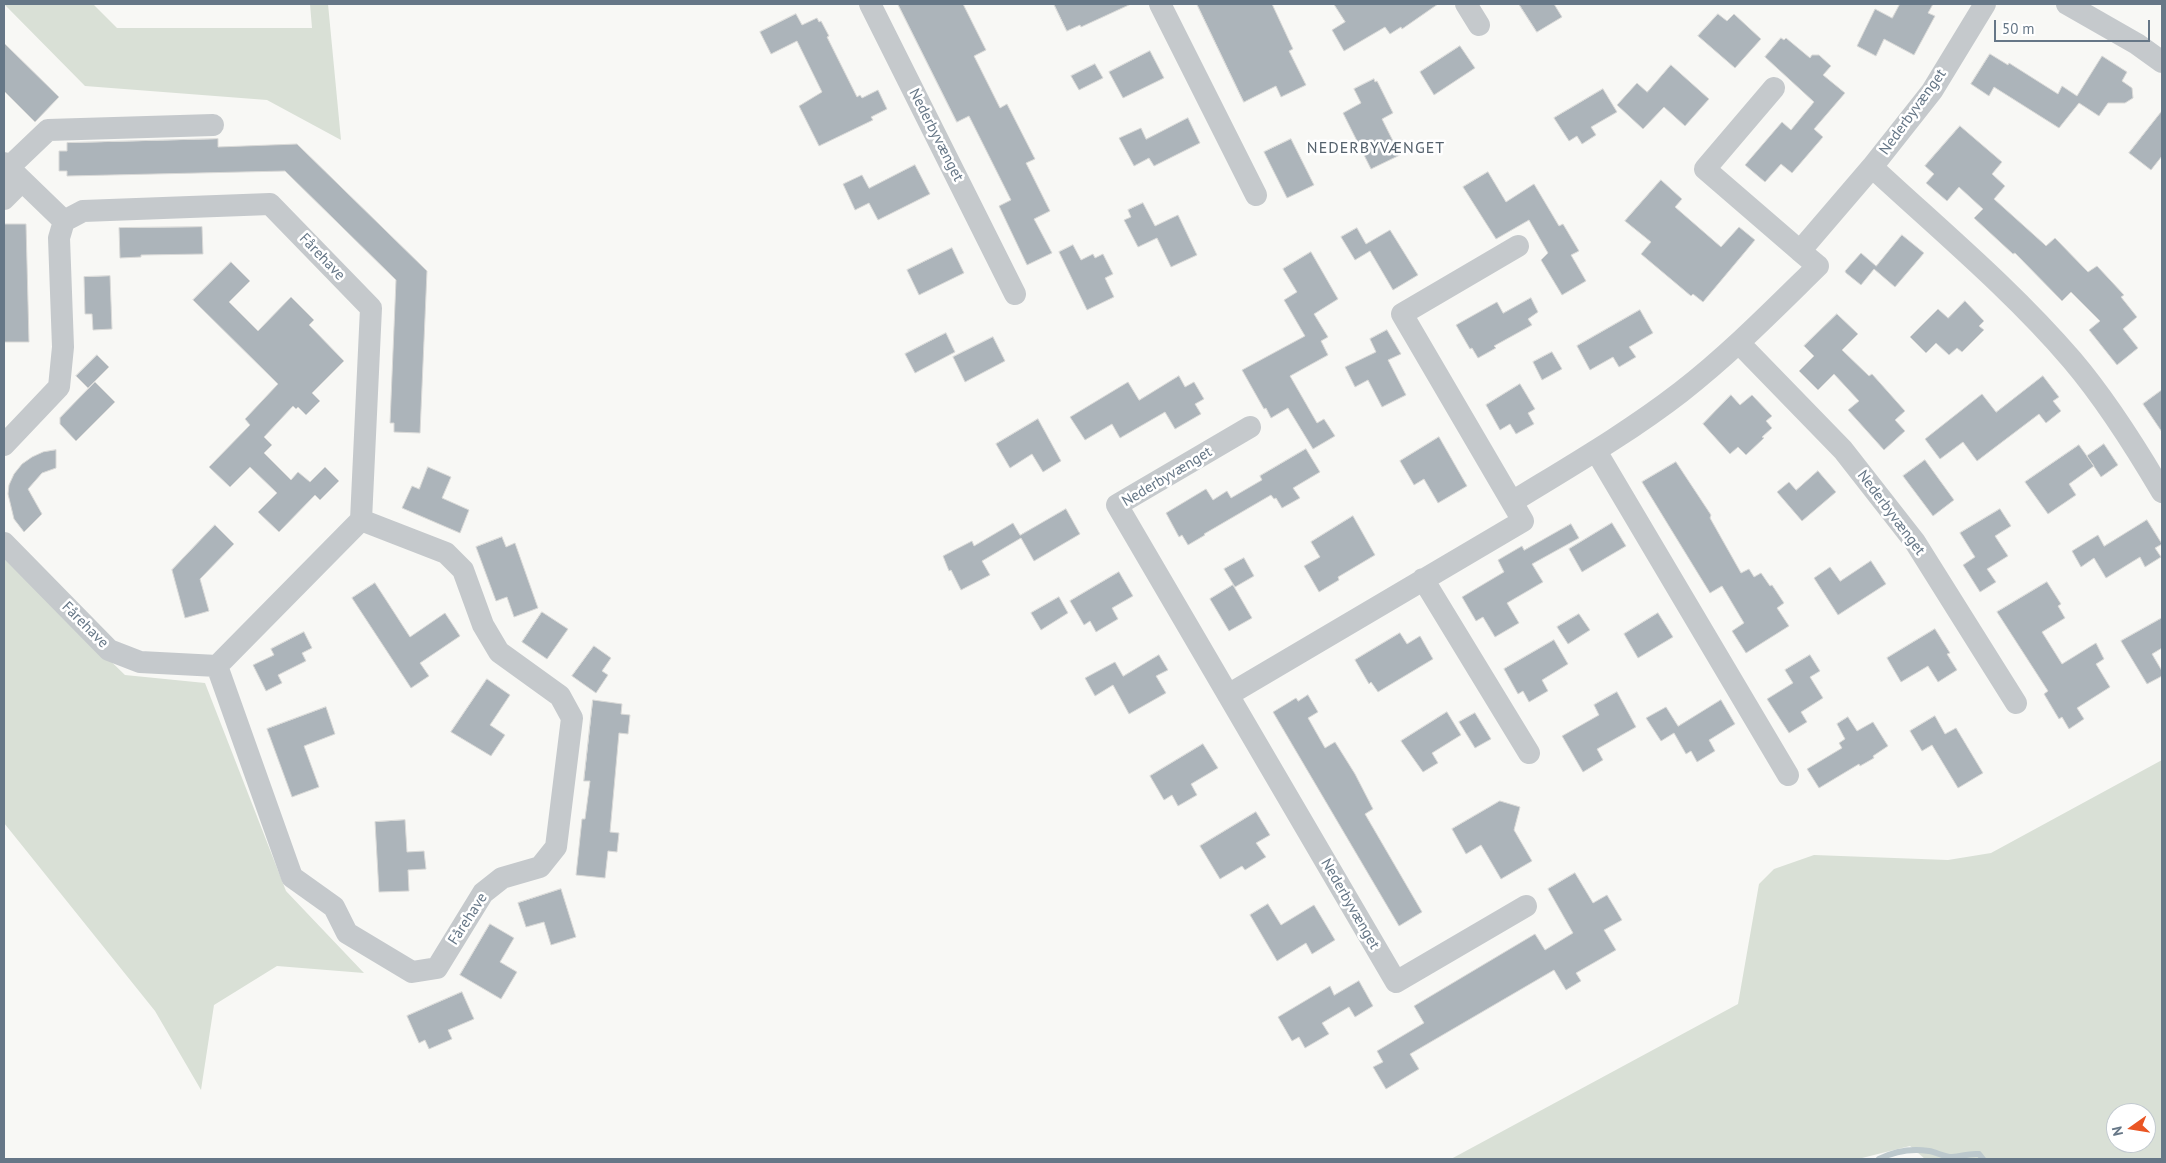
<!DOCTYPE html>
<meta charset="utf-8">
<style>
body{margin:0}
#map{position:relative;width:2166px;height:1163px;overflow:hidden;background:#f8f8f5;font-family:"PT Sans",sans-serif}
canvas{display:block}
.frame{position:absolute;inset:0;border:5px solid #667787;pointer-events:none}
.north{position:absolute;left:2106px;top:1103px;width:50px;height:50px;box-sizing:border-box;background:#fff;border:1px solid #c2c9cf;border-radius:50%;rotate:257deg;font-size:14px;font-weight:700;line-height:20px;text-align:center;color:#667787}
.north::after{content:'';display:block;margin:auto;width:18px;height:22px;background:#ea5523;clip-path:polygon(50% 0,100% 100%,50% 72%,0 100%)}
.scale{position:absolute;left:1994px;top:20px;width:156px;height:22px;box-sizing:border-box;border:2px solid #667787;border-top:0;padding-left:6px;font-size:15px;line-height:18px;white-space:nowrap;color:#667787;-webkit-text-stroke:4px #fff;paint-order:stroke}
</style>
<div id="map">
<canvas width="2166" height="1163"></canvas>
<div class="frame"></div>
<div class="north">N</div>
<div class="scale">50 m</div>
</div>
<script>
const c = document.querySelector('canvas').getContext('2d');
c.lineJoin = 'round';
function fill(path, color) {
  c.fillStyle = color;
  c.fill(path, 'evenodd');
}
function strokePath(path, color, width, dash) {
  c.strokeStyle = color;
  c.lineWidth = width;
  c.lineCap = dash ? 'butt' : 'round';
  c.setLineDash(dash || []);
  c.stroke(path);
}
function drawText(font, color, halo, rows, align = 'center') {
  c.font = font + ' "PT Sans",sans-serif';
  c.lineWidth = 5;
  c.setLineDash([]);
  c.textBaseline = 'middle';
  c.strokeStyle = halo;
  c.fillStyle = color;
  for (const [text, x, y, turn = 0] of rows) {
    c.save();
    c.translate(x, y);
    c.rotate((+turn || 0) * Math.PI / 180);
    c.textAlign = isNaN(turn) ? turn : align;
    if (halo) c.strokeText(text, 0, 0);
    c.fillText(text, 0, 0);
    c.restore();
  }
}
const green = new Path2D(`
 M4 4H93L117 28H312L310 4H328L341 140 267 100 85 86Z
 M4 558 125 675 205 683 286 891 364 973 277 966 214 1005 201 1090 155 1011 4 823Z
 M2162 760V1159H1925L1910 1146 1858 1159H1451L1738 1004 1759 884 1774 869 1814 855 1948 860 1991 853ZM2116 1113H2146V1143H2116Z`);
const stream = new Path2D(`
 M1879 1159C1895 1151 1910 1148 1929 1151 1936 1152 1944 1157 1952 1157 1962 1157 1966 1153 1979 1154L1983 1159`);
const building = new Path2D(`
 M898 4H963L986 50 974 56 1000 108 1007 104 1035 159 1026 163 1050 211 1034 219 1052 253 1027 265 999 206 1011 200 969 116 957 122Z
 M1054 4H1131L1081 27 1080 25 1067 31Z
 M1197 4H1272L1293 49 1289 51 1306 85 1281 97 1276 86 1244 102Z
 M1334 4H1438L1402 29 1401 27 1390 34 1385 27 1344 51 1332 30 1345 22Z
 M1519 4H1554L1562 17 1537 32Z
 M1900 4H1933L1928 13 1935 16 1914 55 1884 39 1876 56 1857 46 1875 9 1892 18Z
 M796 14 802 25 817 18 819 22 821 21 829 36 827 37 857 97 860 95 862 98 878 90 887 109 871 117 873 120 819 146 799 106 822 92 797 41 771 54 760 32Z
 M1718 14 1727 21 1734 14 1761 39 1735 68 1698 36Z
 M1781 38 1784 40 1786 38 1810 58 1812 55H1819L1831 66 1823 75 1845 93 1814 129 1823 137 1792 173 1781 164 1765 182 1745 165 1782 122 1791 130 1814 102 1765 57Z
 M4 43 59 97 35 122 4 91Z
 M1460 46 1475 68 1434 95 1420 72Z
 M1150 51 1164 78 1123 98 1109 72Z
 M1990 54 2008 65 2009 63 2058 94 2062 86 2077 96 2102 56 2127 72 2122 81 2132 88 2133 98 2125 103H2108L2099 116 2079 103 2059 128 1994 87 1989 96 1971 84Z
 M1095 64 1103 78 1079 90 1071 76Z
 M1671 65 1709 99 1685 126 1664 107 1643 129 1617 105 1637 83 1647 92Z
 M1374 79 1375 82 1377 81 1393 113 1382 119 1400 155 1371 169 1343 113 1361 103 1354 89Z
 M1603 89 1617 112 1591 127 1596 135 1582 144 1577 136 1569 141 1554 118Z
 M2162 111V156L2151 170 2129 153Z
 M1188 118 1200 143 1154 166 1149 158 1134 166 1119 138 1141 128 1146 139Z
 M1960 126 2002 162 1992 174 2005 186 1994 199 2044 244 2046 246 2055 238 2088 272 2097 266 2124 295 2121 297 2137 317 2123 329 2138 348 2117 365 2089 330 2100 321 2071 292 2062 301 2015 253 2013 254 1974 218 1983 209 1959 187 1947 201 1926 183 1934 174 1925 166Z
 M218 139V147L297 144 427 271 420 433 394 432V423H390L396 280 285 171 67 176V171H59V151H67V143Z
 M1291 139 1314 185 1287 198 1264 152Z
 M915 165 930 194 878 220 869 203 855 210 843 184 862 175 869 188Z
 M1488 172 1506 202 1534 184 1559 226 1563 224 1579 251 1571 255 1586 281 1562 295 1541 260 1548 253 1529 220 1496 239 1463 187Z
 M1661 180 1682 199 1675 207 1721 247 1739 227 1755 240 1703 302 1693 294 1691 296 1641 254 1651 242 1625 221Z
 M1143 203 1155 226 1178 215 1197 255 1171 267 1157 238 1138 247 1124 220 1131 217 1128 210Z
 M4 224H26L29 342H4Z
 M202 227 203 254 141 255V257L120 258 119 228Z
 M1357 228 1366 244 1390 230 1418 275 1393 290 1370 251 1355 260 1341 237Z
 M1902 235 1924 253 1895 287 1874 269 1861 285 1846 273 1845 271 1861 253 1876 266Z
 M1073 245 1081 260 1093 254 1095 258 1103 254 1113 274 1105 278 1114 297 1087 310 1059 252Z
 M952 248 964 273 919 295 907 270Z
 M1311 252 1338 299 1314 314 1328 337 1321 341 1328 355 1290 376 1317 423 1324 419 1335 436 1313 449 1288 408 1271 418 1266 408 1264 409 1242 370 1305 336 1284 300 1297 292 1283 269Z
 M231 262 250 281 229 302 258 331 291 297 314 320 309 325 344 361 312 393 320 401 306 415 298 407 296 409 293 406 264 437 272 445 264 453 291 480 298 472 310 482 325 467 339 481 320 500 315 495 279 532 258 512 277 493 250 467 230 487 209 467 250 425 245 419 278 384 193 300Z
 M110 276 112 329 93 330 92 314H85L84 277Z
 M1531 298 1538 312 1528 319 1532 325 1494 346 1496 348 1478 358 1472 348 1470 349 1456 325 1497 302 1503 313Z
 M1965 301 1984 321 1979 326 1984 330 1962 352 1957 348 1949 355 1936 343 1926 353 1910 337 1938 309 1948 318Z
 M1640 310 1653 333 1629 347 1636 357 1619 367 1613 357 1590 370 1577 346Z
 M1837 314 1858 334 1842 350 1869 376 1872 374 1905 411 1895 420 1905 431 1884 450 1848 410 1859 401 1834 374 1818 390 1799 371 1814 356 1804 346Z
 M1387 330 1401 354 1388 360 1406 395 1382 407 1368 380 1355 387 1345 367 1376 352 1370 339Z
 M946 333 955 352 915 373 905 354Z
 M993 337 1005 361 965 382 953 357Z
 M1552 352 1562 369 1542 380 1533 362Z
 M97 355 109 367 88 388 76 376Z
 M1179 376 1185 387 1194 382 1204 399 1195 404 1201 414 1175 429 1165 412 1120 438 1112 424 1085 440 1070 417 1128 382 1139 400Z
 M2043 376 2059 397 2053 401 2061 411 2046 423 2039 414 1977 461 1963 442 1940 459 1925 439 1982 394 1996 412Z
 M95 382 115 402 76 441 60 424V418Z
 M1520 384 1535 409 1528 413 1534 424 1516 434 1510 424 1500 430 1486 405Z
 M2162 390V432L2143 404Z
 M1731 395 1740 405 1752 395 1772 416 1766 421 1772 428 1762 437 1764 438 1746 455 1738 447 1730 454 1703 424Z
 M1038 419 1061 461 1043 472 1032 454 1010 468 996 444Z
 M1439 437 1467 486 1438 503 1424 479 1414 485 1400 461Z
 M2104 444 2118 465 2101 477 2087 456Z
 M2079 445 2094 466 2069 484 2076 495 2048 514 2025 482Z
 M1306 449 1320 472 1293 488 1300 498 1282 508 1276 498 1274 499 1271 495 1204 534 1205 535 1188 545 1182 535 1179 537 1166 513 1206 489 1213 500 1227 491 1231 498 1262 480 1260 476Z
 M56 450V468L42 473 28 489 42 514 24 532 14 519 8 494 9 485 14 474 22 464 32 457 43 452Z
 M1925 460 1954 500 1933 516 1903 476Z
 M1676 462 1711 515 1710 518 1741 573 1749 569 1754 577 1761 573 1770 586 1772 585 1784 603 1777 608 1789 626 1746 653 1732 631 1744 623 1722 586 1710 593 1642 482Z
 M428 467 451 477 442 498 469 510 460 533 402 508 412 486 419 489Z
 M1818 471 1836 492 1802 521 1777 492 1789 482 1796 490Z
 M1066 509 1080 534 1034 561 1021 538 982 561 990 575 961 590 951 570 949 571 943 556 972 541 974 546 1013 523 1020 535Z
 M2000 509 2011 526 1995 536 2008 556 1987 569 1996 582 1980 592 1963 565 1975 557 1960 533Z
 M1353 516 1375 555 1338 577 1339 580 1319 592 1304 566 1320 557 1311 542Z
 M2147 520 2162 544 2155 548 2161 557 2145 567 2140 557 2106 578 2094 558 2081 567 2072 551 2098 535 2104 546Z
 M1612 523 1626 546 1582 572 1569 549Z
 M1571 524 1579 538 1532 564 1543 582 1507 603 1519 623 1495 637 1483 617 1476 621 1462 597 1504 572 1498 560 1522 546 1524 550Z
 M215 525 234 544 200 579 209 611 185 618 172 570Z
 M502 537 506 547 515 543 538 608 514 617 507 597 496 601 476 547Z
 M1244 558 1254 576 1235 587 1224 569Z
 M1871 561 1886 584 1838 615 1814 578 1830 567 1840 581Z
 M1119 572 1133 596 1112 608 1118 619 1096 632 1090 621 1084 625 1070 601Z
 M2047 582 2061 604 2058 606 2065 618 2042 632 2062 664 2096 643 2104 659 2096 664 2110 687 2077 708 2084 719 2069 729 2062 717 2059 719 2044 694 2048 691 1997 612Z
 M375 583 410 637 445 613 460 636 420 663 429 676 411 688 352 598Z
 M1233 585 1252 618 1229 631 1210 599Z
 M1059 597 1068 613 1041 630 1031 613Z
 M542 612 568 629 547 659 522 642Z
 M1658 613 1673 637 1638 658 1624 634Z
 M1579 614 1590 630 1568 644 1557 627Z
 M2162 618V648L2152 654 2162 671V676L2147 684 2121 641Z
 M1935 629 1950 653 1947 654 1957 670 1938 682 1928 666 1901 682 1887 658Z
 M304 632 312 648 302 653 306 661 278 675 282 683 266 691 253 665 274 655 271 649Z
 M1400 633 1407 644 1420 636 1433 659 1378 692 1371 682 1369 684 1355 660Z
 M1554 640 1568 664 1542 680 1548 691 1529 702 1523 691 1518 694 1504 669Z
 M594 646 611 658 602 671 608 675 596 693 572 676Z
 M1159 655 1168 670 1156 676 1166 693 1129 714 1113 685 1095 696 1085 678 1115 662 1123 676Z
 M1810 655 1820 671 1810 677 1823 698 1801 712 1807 722 1789 733 1767 699 1793 683 1785 670Z
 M487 679 510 695 490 725 505 735 491 756 451 732Z
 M1617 692 1636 727 1597 749 1603 760 1583 772 1562 736 1599 715 1594 705Z
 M1308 695 1318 712 1308 718 1325 748 1335 742 1355 774 1373 809 1365 814 1422 912 1399 926 1273 712 1296 698 1298 701Z
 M593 700 622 704 621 714 630 715 628 734 619 733 610 832 619 833 617 852 608 851 605 878 576 875 582 819H585L590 781H584Z
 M1721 700 1735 724 1709 740 1715 751 1697 762 1691 751 1686 754 1674 733 1661 741 1646 718 1666 707 1678 726Z
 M326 707 335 734 304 746 319 787 292 797 267 729Z
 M1447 712 1461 735 1432 753 1438 763 1423 772 1401 741Z
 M1475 713 1491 739 1475 748 1459 722Z
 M1935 716 1945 734 1956 728 1983 773 1958 788 1932 745 1922 751 1910 731Z
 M1848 717 1857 731 1873 722 1888 746 1873 756 1874 758 1860 766 1859 764 1819 788 1807 769 1842 748 1839 743 1845 739 1837 724Z
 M1203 744 1218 768 1191 784 1197 795 1178 806 1172 795 1164 800 1150 776Z
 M1500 801 1520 807 1514 830 1532 861 1501 879 1481 845 1466 854 1452 829Z
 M1256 812 1270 835 1256 843 1266 857 1245 870 1242 866 1220 879 1200 846Z
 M405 820 407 852 424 851 426 869 408 870 409 891 379 892 375 822Z
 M1575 873 1593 903 1607 895 1622 920 1604 930 1616 950 1576 973 1581 981 1566 990 1554 970 1410 1054 1419 1069 1386 1089 1373 1067 1383 1062 1377 1051 1424 1023 1414 1006 1535 934 1545 950 1573 933 1548 889Z
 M561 889 576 937 551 945 544 922 526 927 518 903Z
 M1268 904 1281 925 1314 905 1335 940 1312 954 1306 943 1277 961 1250 915Z
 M490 924 514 938 500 962 517 972 501 999 460 975Z
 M1359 981 1373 1006 1355 1017 1349 1007 1322 1023 1329 1034 1305 1048 1299 1037 1292 1041 1278 1017 1330 986 1334 995Z
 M462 992 474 1019 448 1030 452 1039 429 1049 425 1040 419 1043 407 1016Z`);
const street = new Path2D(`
 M870 4 1015 294
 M1160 4 1256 195
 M1466 4 1479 25
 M2067 4 2137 44 2162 62
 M1774 88 1705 169 1800 251
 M4 163 64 221
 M1872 167C1940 230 2012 290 2072 360 2106 400 2135 446 2162 492
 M4 172 48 130 213 125
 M4 199 22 181
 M1739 343 1843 450 1915 542 2016 703
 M1250 427 1117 505 1396 982 1526 906
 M4 445 59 387 63 347 59 238 64 221 83 211 270 204 371 308 361 520 217 666
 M1596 451 1788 775
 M1512 502C1569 467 1628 433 1681 392 1730 354 1774 309 1818 266L1800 251 1872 167 1932 91 1985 4
 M4 543 109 650 140 662 217 666 292 877 334 907 347 933 412 972 437 968 483 893 502 878 540 867 556 847 572 718 560 696 499 652 483 625 463 570 446 553 361 520
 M1423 579 1529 753
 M1228 695 1523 521 1402 314 1518 246`);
const streetNames = [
 ["Nederbyvænget",1913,112,-54],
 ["Nederbyvænget",936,135,63],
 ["Fårehave",322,257,46],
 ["Nederbyvænget",1167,477,-31],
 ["Nederbyvænget",1891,513,53],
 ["Fårehave",85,625,45],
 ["Nederbyvænget",1350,904,60],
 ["Fårehave",468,919,-57]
];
const neighbourhoodNames = [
 ["NEDERBYVÆNGET",1376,148]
];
fill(green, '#d9e0d6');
strokePath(stream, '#bdc9cd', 6);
fill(building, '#acb4ba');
strokePath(building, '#d9d9d7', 1);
strokePath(street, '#c5c9cc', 22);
drawText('15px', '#667787', '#fff', streetNames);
c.letterSpacing = '1px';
drawText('16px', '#54616c', '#fff', neighbourhoodNames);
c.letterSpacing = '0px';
</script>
